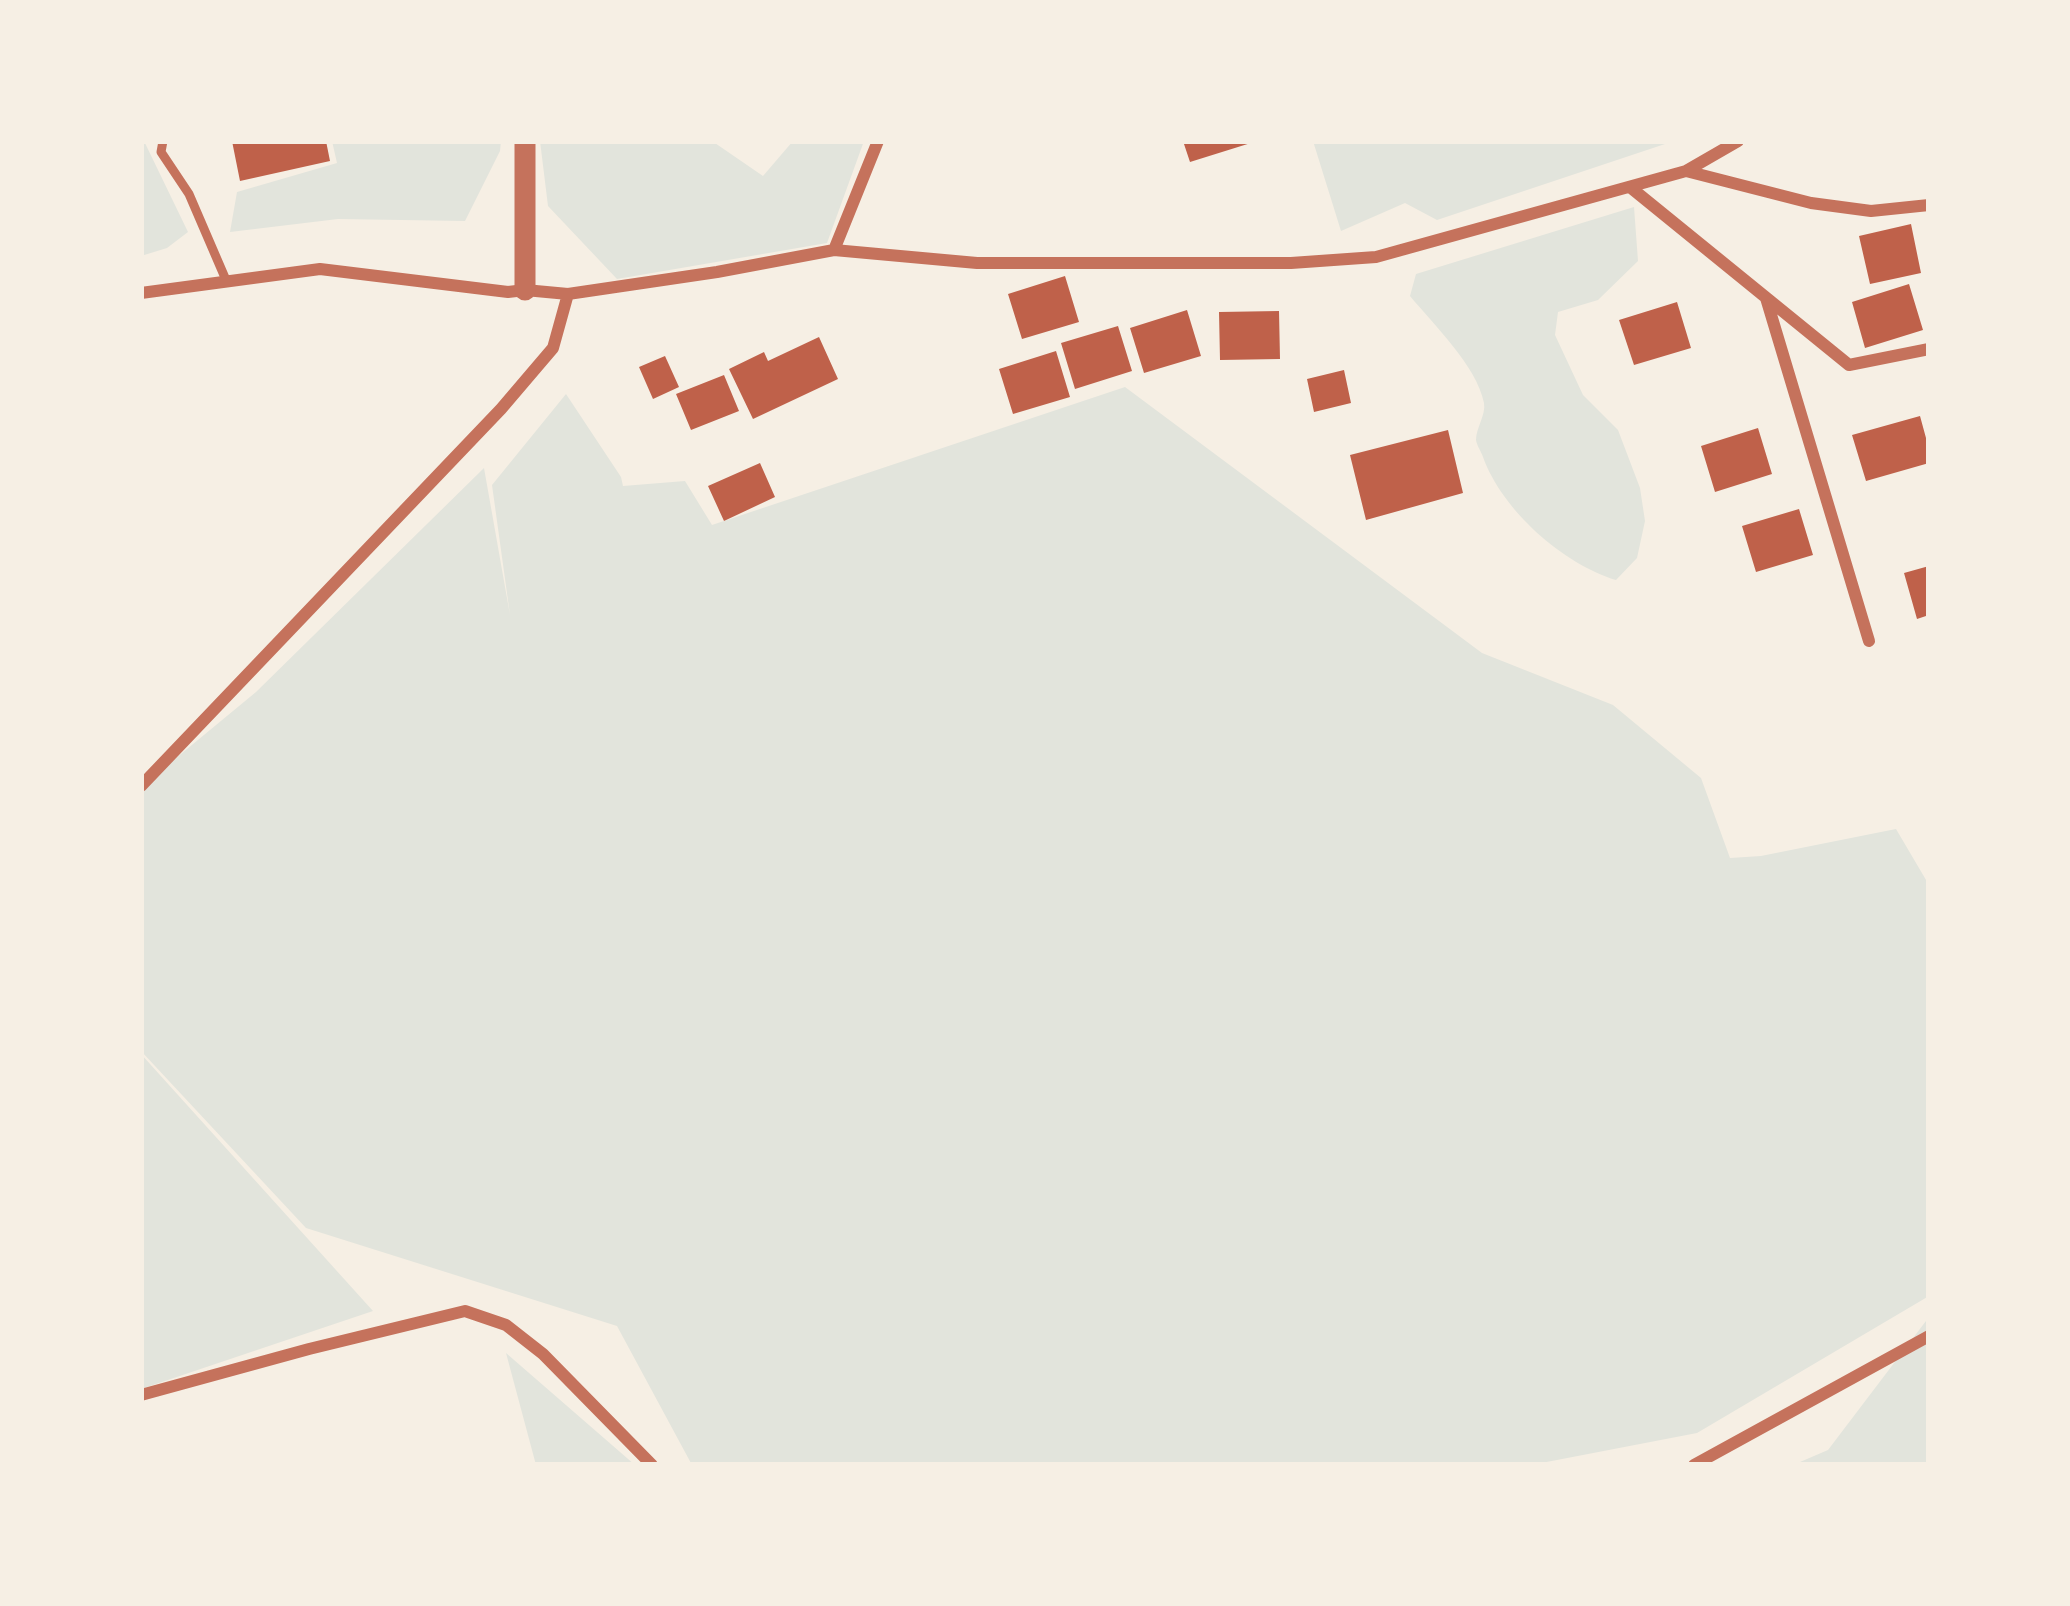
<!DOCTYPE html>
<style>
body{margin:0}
#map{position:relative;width:2070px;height:1606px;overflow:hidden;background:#f6efe4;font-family:Lato,sans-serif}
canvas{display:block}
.frame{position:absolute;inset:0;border:144px solid #f6efe4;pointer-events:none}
</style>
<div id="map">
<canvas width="2070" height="1606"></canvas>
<div class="frame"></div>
</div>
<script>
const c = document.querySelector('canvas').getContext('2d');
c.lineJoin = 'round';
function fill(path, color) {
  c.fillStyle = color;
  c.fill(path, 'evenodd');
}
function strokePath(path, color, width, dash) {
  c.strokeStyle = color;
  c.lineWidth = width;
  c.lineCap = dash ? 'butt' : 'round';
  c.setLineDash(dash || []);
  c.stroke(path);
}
const green = new Path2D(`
 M141 141H144L188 232 167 248 141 256Z
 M332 141H501L500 151 465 221 338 219 230 232 237 192 337 163Z
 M540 141H712L763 176 793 141H864L827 243 617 279 548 206Z
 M1313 141H1674L1437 220 1405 203 1341 231Z
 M1634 207 1638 261 1598 300 1558 312 1555 335 1583 395 1618 430 1640 488 1645 521 1637 558 1616 580C1563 564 1502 510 1483 457 1481 451 1477 446 1476 440 1476 428 1486 415 1484 403 1477 366 1433 324 1410 296L1416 274Z
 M1125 387 1482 653 1613 705 1701 778 1730 858 1761 856 1896 829 1929 885V1296L1697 1433 1531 1465H692L617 1326 306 1228 141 1051V787L256 692 484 468 510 615 492 485 566 394 621 477 623 486 685 481 712 525Z
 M141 1054 373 1311 141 1389Z
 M1929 1317V1465H1793L1828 1450Z
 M506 1353 635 1465H536Z`);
const building = new Path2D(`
 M232 141H326L330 161 240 181Z
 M1183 141H1254V142L1190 162Z
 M1911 224 1921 273 1870 284 1859 236Z
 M1065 276 1079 322 1022 339 1008 294Z
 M1909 284 1923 330 1865 348 1852 302Z
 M1677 302 1691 348 1634 365 1619 320Z
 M1187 310 1201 356 1144 373 1130 328Z
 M1279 311 1280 359 1220 360 1219 312Z
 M1118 326 1132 371 1075 389 1061 343Z
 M819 337 838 379 753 419 729 369 764 352 768 361Z
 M1056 351 1070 397 1013 414 999 369Z
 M665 356 679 387 653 399 639 367Z
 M1344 370 1351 403 1314 412 1307 379Z
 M724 375 739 411 691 430 676 394Z
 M1920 416 1929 449V463L1866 481 1852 435Z
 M1758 428 1772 474 1715 492 1701 446Z
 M1448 430 1463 493 1366 520 1350 455Z
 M760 463 775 497 724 521 708 486Z
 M1799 509 1813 555 1756 572 1742 526Z
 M1929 566V615L1917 619 1904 573Z`);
const service = new Path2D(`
 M163 141 161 152 189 194 226 280`);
const minor = new Path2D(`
 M1686 171 1811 203 1871 211 1929 205
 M1630 187 1849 365 1929 349
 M834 250 878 141
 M141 293 320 269 508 292 525 290 568 294 717 272 834 250 977 263H1291L1376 257 1686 171 1738 141
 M1766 298 1869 641
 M141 786 501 409 553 348 568 294
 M141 1395 309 1349 465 1311 506 1325 543 1354 652 1465
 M1694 1465 1929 1336`);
const tertiary = new Path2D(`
 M525 290V141`);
fill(green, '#e2e4dc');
fill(building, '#bf614a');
strokePath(service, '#c5725c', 9);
strokePath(minor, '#c5725c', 12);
strokePath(tertiary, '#c5725c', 21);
</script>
